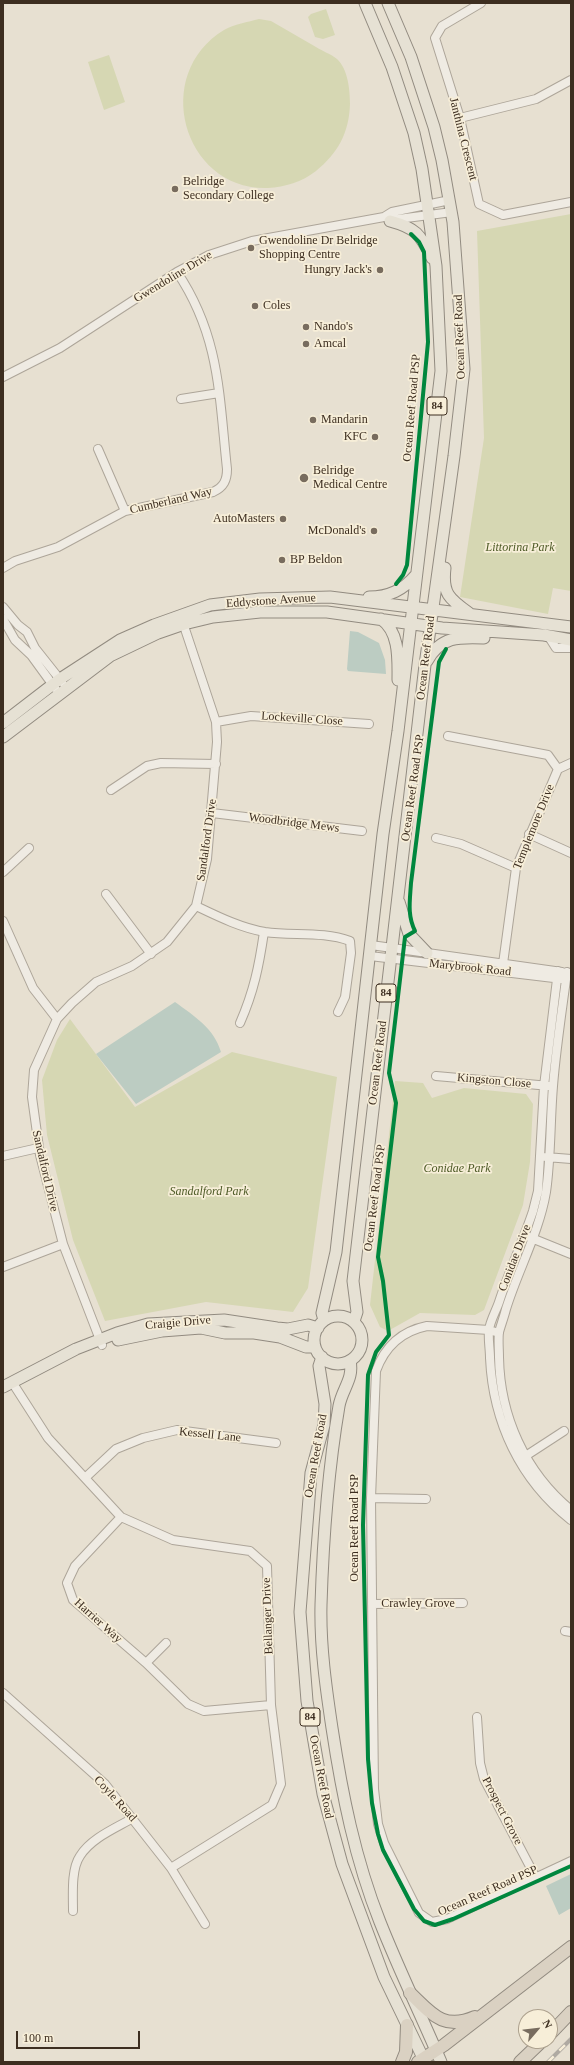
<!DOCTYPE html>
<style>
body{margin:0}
#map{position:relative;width:574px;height:2065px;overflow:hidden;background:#e7e0d1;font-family:"Times New Roman",serif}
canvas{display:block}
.frame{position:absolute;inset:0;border:4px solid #3d2e20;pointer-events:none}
.north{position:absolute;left:518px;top:2009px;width:40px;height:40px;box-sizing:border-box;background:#f7eed8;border:1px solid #ada18e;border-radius:50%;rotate:62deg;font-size:11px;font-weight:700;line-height:16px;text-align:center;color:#3d2e20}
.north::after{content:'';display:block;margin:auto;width:14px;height:18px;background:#786c5e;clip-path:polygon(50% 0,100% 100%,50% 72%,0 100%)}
.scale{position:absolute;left:16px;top:2031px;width:124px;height:18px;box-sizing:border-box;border:2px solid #3d2e20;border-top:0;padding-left:5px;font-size:12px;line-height:14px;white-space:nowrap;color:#3d2e20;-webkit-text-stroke:3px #f7eed8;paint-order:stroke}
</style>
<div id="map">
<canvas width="574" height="2065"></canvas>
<div class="frame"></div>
<div class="north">N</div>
<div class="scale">100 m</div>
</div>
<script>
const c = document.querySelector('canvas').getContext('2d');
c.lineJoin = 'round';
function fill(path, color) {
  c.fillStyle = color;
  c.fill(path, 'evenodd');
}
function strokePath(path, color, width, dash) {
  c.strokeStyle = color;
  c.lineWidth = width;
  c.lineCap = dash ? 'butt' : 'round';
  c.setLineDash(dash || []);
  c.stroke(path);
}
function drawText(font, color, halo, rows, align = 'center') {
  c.font = font + ' "Times New Roman",serif';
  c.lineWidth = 3.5;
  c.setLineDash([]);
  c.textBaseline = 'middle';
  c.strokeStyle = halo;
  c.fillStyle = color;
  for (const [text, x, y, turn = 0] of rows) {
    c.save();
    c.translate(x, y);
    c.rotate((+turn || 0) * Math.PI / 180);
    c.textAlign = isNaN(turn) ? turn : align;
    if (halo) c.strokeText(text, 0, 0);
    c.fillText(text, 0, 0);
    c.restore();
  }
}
const green = new Path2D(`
 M326 9 335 35 323 39 315 37 308 17 311 14Z
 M259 19 271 21C286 30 301 38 316 47 322 51 331 54 337 59 348 69 350 90 350 104 349 133 338 153 316 171 302 182 285 187 268 188 184 191 150 75 224 30 234 24 248 22 259 19Z
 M109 55 125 102 104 110 88 62Z
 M571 214V591L553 588 548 614 460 597 484 438 477 231Z
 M70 1019 135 1107 232 1052 337 1077 308 1288 293 1312 206 1302 105 1321 73 1240 47 1135 42 1080 57 1040Z
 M395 1081 423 1083 432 1098 464 1088 526 1094 533 1104 530 1162 523 1205 484 1310 475 1315 420 1313 388 1331 380 1327 370 1305Z`);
const water = new Path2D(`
 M350 631 358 632 379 643 385 660 386 674 348 671 347 669Z
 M175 1002C194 1016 214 1028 221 1052L136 1104 96 1054Z
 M571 1874V1908L559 1915 546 1886Z`);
const minor = new Path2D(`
 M481 3 442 26 435 38 460 118 479 204 503 215 571 202
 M460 118 536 99 571 80
 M391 220 452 212
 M3 377 60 348 177 272 209 255 252 241 384 217 392 212 450 200
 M181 399 219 393
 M98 449 125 511
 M3 568 15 561 58 547 125 511 213 492C224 487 227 480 227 469 219 395 220 336 177 272
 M3 607 18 625 27 632 35 648 62 682
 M3 619 15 640 31 655 55 688
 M549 637 556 648H571
 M216 722 251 716 266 717 369 724
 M448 736 548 755 558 769
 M111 790 147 766 161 763 216 764
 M212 813 362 831
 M529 834 571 853
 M436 838 461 844 516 868
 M3 872 29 848
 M106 894 151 954
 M196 906C217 916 241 928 265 932 293 936 323 931 350 941L351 953 345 997 338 1012
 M3 921 33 988 57 1019
 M371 945 562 972
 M370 956 562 979
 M502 971 516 868 558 769 571 763
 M558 971 544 1086 538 1191 533 1211C523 1241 509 1271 499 1302 496 1311 490 1321 489 1330 488 1339 490 1349 490 1358 493 1422 520 1480 571 1520
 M567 972C562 1010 556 1048 553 1086 550 1122 551 1157 546 1192 539 1233 518 1270 506 1309 504 1317 501 1325 499 1332 498 1340 499 1349 499 1357 500 1416 525 1472 571 1510
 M240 1023C254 991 259 966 264 932
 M436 1076 550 1086
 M3 1156 38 1148
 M546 1157 571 1159
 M529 1237 571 1254
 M3 1267 63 1244
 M499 1333 489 1330 427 1326C402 1331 385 1346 376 1371L371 1498 374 1789 378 1824 384 1843 419 1913 432 1922 447 1919 571 1861
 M102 1345 63 1244 40 1155 32 1097 34 1070 57 1019 72 1003 96 982 132 966 167 942 196 906 207 859 217 742 216 722 182 620
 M12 1382 48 1438 121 1517 173 1540 250 1551 267 1566 271 1705 281 1784 272 1805 171 1868
 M521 1459 564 1431
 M85 1478 116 1449 143 1438 177 1430 276 1443
 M371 1498 426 1499
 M121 1517 75 1566 67 1583 73 1600 146 1663 188 1704 204 1711 271 1705
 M372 1604 463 1603
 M565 1631 571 1632
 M146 1663 166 1643
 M3 1693 105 1784 171 1868 205 1924
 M477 1717 480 1763 484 1779 536 1878
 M73 1911C73 1895 71 1869 80 1856 91 1838 116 1828 133 1818`);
const major = new Path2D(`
 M390 221C416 228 420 234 432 258
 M445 568C442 593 449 599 469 613
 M369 597C389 597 403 590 416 575
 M381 619C400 632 398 660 398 680
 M427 661C441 636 459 637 484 638
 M3 723 60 679 120 640 154 625 210 605 260 599 330 597 571 627
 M3 737 110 656 158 633 184 624 213 617 260 612H327L442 628 544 635 571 640
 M399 902 409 934 427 953
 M314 1340a24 24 0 1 1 48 0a24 24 0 1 1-48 0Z
 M324 1320 322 1313 336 1252 383 834 398 731 441 371 436 266 422 169 414 133 392 67 365 3
 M354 1321 357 1312 353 1281 425 665 454 456 464 369 453 222 442 160 434 127 411 57 388 3
 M118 1340 162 1331 201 1328 225 1333H254L280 1337 306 1347H315
 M322 1357 319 1366 325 1404 324 1425 311 1473 300 1612 307 1701 323 1794 342 1864 384 1977 425 2062
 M350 1361C354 1379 342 1389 339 1406 328 1471 323 1539 321 1605 320 1646 326 1688 332 1728 342 1794 355 1859 380 1922 399 1970 421 2015 441 2062
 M3 1387 76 1349 117 1333 148 1324 224 1320 277 1328 288 1329 308 1325 318 1328`);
const highway = new Path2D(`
 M410 1993C431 2013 443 2031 475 2017
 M550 2034 571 2012
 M402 2062 406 2052 407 2025
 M418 2062 444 2045 571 1947
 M520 2062 542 2041`);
const rail = new Path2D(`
 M548 2062 571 2039`);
const cycleway = new Path2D(`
 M396 584 403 575 407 565 428 342 424 252 419 242 411 234
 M446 649 439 662 411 883C410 900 407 915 415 931L405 937 389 1073 396 1103 378 1257 383 1281 389 1335 376 1352 368 1375 363 1525 368 1759 372 1803 378 1834 383 1850 414 1909 424 1921 435 1925 453 1919 571 1866`);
const markers = [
 [175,189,4,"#786c5e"],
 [251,248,4,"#786c5e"],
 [380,270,4,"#786c5e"],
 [255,306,4,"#786c5e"],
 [306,327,4,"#786c5e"],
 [306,344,4,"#786c5e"],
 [313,420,4,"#786c5e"],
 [375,437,4,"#786c5e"],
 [304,478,5,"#786c5e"],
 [283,519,4,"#786c5e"],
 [374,531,4,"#786c5e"],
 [282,560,4,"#786c5e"]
];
const shields = [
 [437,406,20],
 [386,993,20],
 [310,1717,20]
];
const shieldNames = [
 ["84",437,406],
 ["84",386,993],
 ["84",310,1717]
];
const streetNames = [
 ["Janthina Crescent",463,139,76],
 ["Gwendoline Drive",173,277,-31],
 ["Ocean Reef Road",460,337,-92],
 ["Ocean Reef Road PSP",412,408,-85],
 ["Cumberland Way",171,501,-13],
 ["Eddystone Avenue",271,601,-4],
 ["Ocean Reef Road",426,658,-83],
 ["Lockeville Close",302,719,4],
 ["Ocean Reef Road PSP",413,788,-82],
 ["Woodbridge Mews",294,823,7],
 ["Templemore Drive",534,827,-68],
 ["Sandalford Drive",207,840,-82],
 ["Marybrook Road",470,968,6],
 ["Ocean Reef Road",378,1063,-83],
 ["Kingston Close",494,1081,5],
 ["Sandalford Drive",45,1171,77],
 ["Ocean Reef Road PSP",375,1198,-83],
 ["Conidae Drive",515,1258,-69],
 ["Craigie Drive",178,1323,-5],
 ["Kessell Lane",210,1435,6],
 ["Ocean Reef Road",316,1456,-80],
 ["Ocean Reef Road PSP",355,1528,-90],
 ["Crawley Grove",418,1604],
 ["Bellanger Drive",268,1616,-92],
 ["Harrier Way",98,1621,42],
 ["Ocean Reef Road",321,1777,79],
 ["Coyle Road",115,1799,48],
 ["Prospect Grove",502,1811,63],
 ["Ocean Reef Road PSP",488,1891,-24]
];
const poiNames = [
 ["Belridge",183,182],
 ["Secondary College",183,196],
 ["Gwendoline Dr Belridge",259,241],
 ["Shopping Centre",259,255],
 ["Hungry Jack's",372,270,"right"],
 ["Coles",263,306],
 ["Nando's",314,327],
 ["Amcal",314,344],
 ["Mandarin",321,420],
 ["KFC",367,437,"right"],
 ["Belridge",313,471],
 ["Medical Centre",313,485],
 ["AutoMasters",275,519,"right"],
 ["McDonald's",366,531,"right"],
 ["BP Beldon",290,560]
];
const parkNames = [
 ["Littorina Park",520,548],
 ["Conidae Park",457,1169],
 ["Sandalford Park",209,1192]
];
fill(green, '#d6d7b3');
fill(water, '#bcccc2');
strokePath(minor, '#ada599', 10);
strokePath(major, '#928b80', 13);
strokePath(highway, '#928b80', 14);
strokePath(minor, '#efebe3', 8);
strokePath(major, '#e6e1d4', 11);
strokePath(highway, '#dad1c2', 12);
strokePath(rail, '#afaaa2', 4);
strokePath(rail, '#f7eed8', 2.5, [8]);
strokePath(cycleway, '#00873e', 4);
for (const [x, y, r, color] of markers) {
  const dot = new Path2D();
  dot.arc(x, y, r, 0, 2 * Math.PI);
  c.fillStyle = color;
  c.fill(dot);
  strokePath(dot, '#f7eed8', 1.5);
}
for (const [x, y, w] of shields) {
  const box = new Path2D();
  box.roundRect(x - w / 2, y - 9, w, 18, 3);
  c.fillStyle = '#f7eed8';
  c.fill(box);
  strokePath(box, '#3d2e20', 1);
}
drawText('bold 11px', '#3d2e20', null, shieldNames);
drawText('12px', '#3d2e20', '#f7eed8', streetNames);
drawText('12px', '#3d2e20', '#f7eed8', poiNames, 'left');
drawText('italic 12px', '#4d5a26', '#f7eed8', parkNames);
</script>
